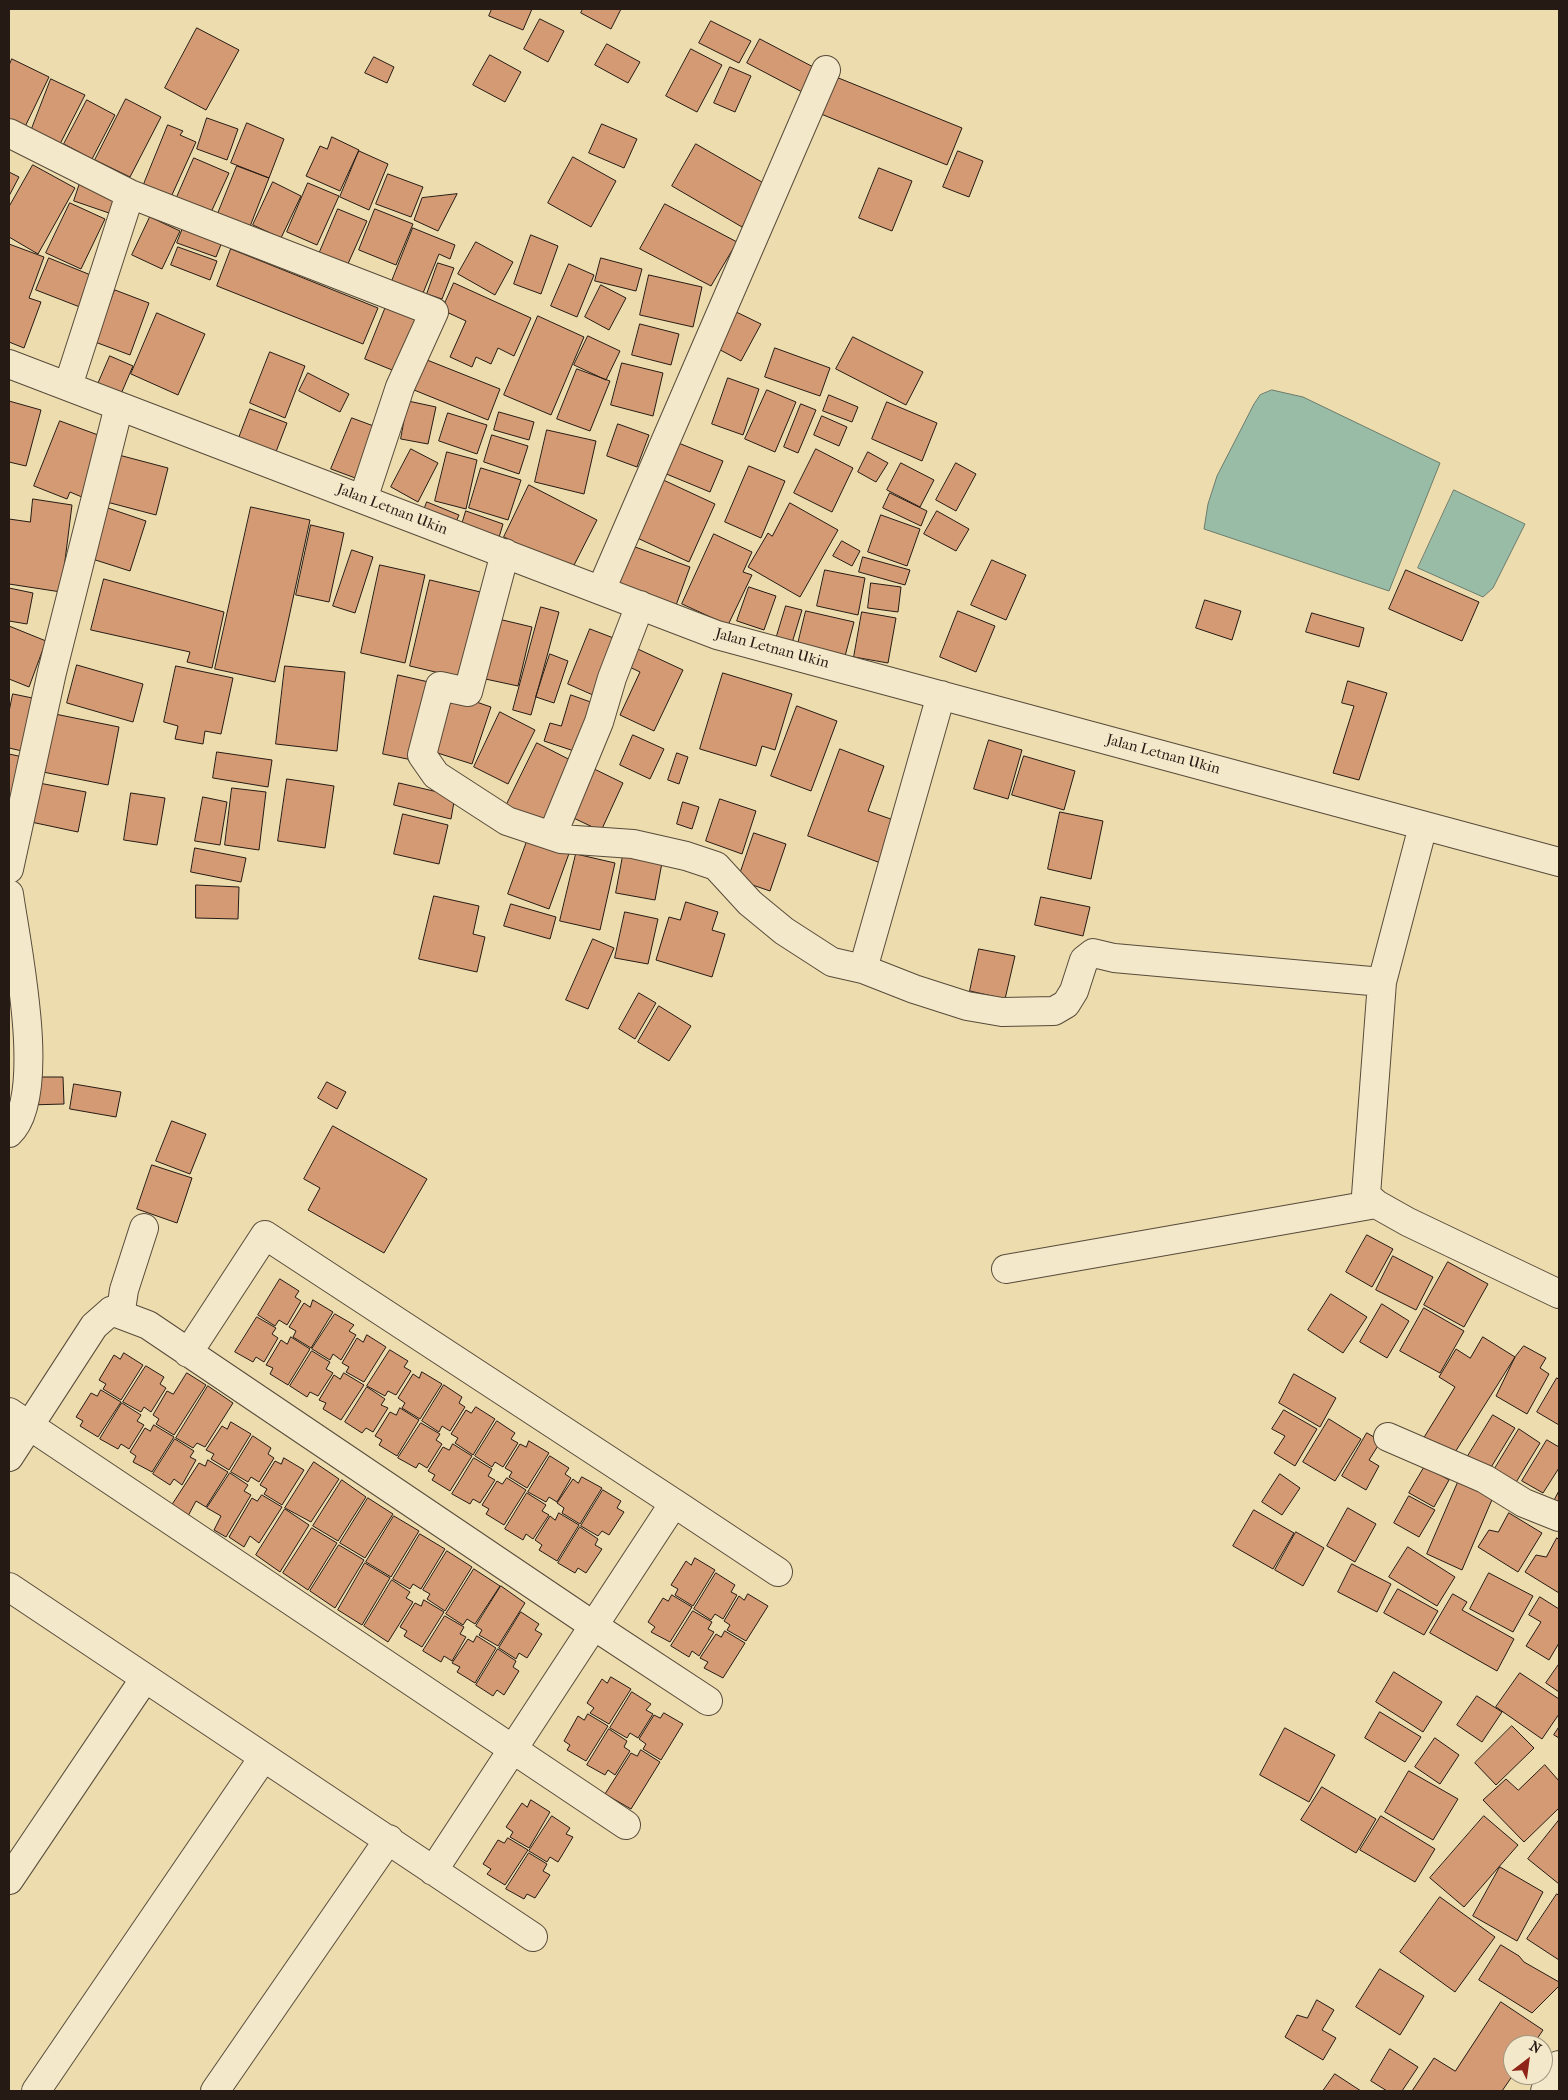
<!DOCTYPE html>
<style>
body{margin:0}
#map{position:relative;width:1568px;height:2100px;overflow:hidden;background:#ecdcae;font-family:"IM FELL French Canon",serif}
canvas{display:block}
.frame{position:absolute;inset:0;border:10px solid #261b14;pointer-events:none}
.north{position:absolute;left:1503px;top:2035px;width:50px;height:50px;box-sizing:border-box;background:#f3e8ca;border:1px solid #a19681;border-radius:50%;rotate:30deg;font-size:14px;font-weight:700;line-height:20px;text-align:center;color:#261b14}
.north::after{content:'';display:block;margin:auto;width:18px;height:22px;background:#8f2418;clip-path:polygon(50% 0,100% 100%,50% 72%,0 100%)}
</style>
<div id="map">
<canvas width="1568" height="2100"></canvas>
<div class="frame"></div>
<div class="north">N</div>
</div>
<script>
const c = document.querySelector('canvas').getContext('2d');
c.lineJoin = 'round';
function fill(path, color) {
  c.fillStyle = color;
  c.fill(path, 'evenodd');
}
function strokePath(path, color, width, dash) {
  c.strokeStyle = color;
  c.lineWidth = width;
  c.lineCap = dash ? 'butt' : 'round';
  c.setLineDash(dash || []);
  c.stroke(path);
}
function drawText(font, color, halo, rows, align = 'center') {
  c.font = font + ' "IM FELL French Canon",serif';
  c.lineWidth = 4;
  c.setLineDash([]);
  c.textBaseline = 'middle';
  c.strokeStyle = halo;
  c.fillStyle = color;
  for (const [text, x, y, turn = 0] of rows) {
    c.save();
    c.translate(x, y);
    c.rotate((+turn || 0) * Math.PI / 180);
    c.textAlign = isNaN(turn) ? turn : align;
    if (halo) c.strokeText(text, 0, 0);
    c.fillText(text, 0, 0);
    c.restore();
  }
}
const water = new Path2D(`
 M1272 390 1303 397 1440 463 1389 591 1204 529 1208 504 1217 476 1254 404 1260 395Z
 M1454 490 1525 524 1493 588 1483 597 1418 568Z`);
const building = new Path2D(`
 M492 9H532L523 30 489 16Z
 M583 9H621L611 29 581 13Z
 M540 19 564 31 548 62 524 49Z
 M711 21 751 41 739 63 699 43Z
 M197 28 239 50 206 110 165 88Z
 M760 39 817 69 804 93 747 63Z
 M607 44 640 62 628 83 595 65Z
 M691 49 722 65 697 112 666 96Z
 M490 55 521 72 505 102 473 85Z
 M374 57 394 67 387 83 365 73Z
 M12 59 49 77 22 133 9 126V66Z
 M730 67 751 76 735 112 714 103Z
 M836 77 962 128 947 165 821 114Z
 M51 79 85 95 59 146 31 131Z
 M126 99 161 117 130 177 95 160Z
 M87 100 115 115 92 159 64 144Z
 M207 118 238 129 227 160 197 149Z
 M247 123 284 139 269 178 231 163Z
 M602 124 637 139 624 168 589 153Z
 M168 125 183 131 180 135 196 142 171 197 144 184Z
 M332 137 359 150 340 191 306 176 320 146 327 149Z
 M696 144 767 185 742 227 672 186Z
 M359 151 388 164 369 210 340 197Z
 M958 151 983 161 969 197 943 187Z
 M573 157 616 181 591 227 548 203Z
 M194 158 229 173 208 219 174 204Z
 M33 165 75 188 38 254 9 237V207Z
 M237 166 269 178 249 229 217 216Z
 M879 168 912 181 892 231 859 218Z
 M9 172 19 177 9 196Z
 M388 174 423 187 411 217 376 204Z
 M273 182 301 196 281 238 253 225Z
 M80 183 115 196 109 213 74 201Z
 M308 183 339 196 317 245 287 232Z
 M457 194 438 231 414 220 422 198Z
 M70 203 105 219 81 269 46 253Z
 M665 204 737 242 711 286 640 249Z
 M338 209 367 221 347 266 319 254Z
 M375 209 413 224 396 265 359 250Z
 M150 217 180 231 162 269 132 255Z
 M183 228 222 242 216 257 177 243Z
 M413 228 455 245 450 259 439 254 423 293 392 281Z
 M531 235 558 246 541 294 514 284Z
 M476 242 513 262 495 295 458 274Z
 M9 244 44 257 29 298 41 302 24 348 9 342Z
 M178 247 217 261 210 280 171 265Z
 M231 249 378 308 363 344 217 286Z
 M49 258 98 278 85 309 36 290Z
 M601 258 642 269 636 291 595 281Z
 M438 263 454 268 442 299 427 294Z
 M569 264 594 275 577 317 551 306Z
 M649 275 702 287 693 327 640 315Z
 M454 283 531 318 514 356 498 348 491 364 476 357 472 367 450 357 466 321 442 310Z
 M601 285 626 298 609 330 585 317Z
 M115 290 149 303 130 355 95 342Z
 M387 304 419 317 397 372 365 359Z
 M728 308 761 324 741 361 709 344Z
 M157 313 205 334 178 395 131 374Z
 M538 316 584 337 551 415 504 395Z
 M640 324 679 334 671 365 632 355Z
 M588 336 620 351 606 380 574 365Z
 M853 337 923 372 906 405 836 369Z
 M775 348 830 368 820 396 765 377Z
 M270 352 305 366 285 418 250 403Z
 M110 356 133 366 118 401 95 391Z
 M427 360 500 389 488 420 414 390Z
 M622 363 663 373 653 416 611 405Z
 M577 369 610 381 590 431 557 419Z
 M308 373 349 394 340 412 299 391Z
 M728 378 759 389 743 435 712 424Z
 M767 390 796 402 775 452 745 439Z
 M829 395 858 407 852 422 823 411Z
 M9 401 41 410 26 466 9 462Z
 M408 401 436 407 428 444 401 439Z
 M887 402 937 423 922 461 872 439Z
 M801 404 816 410 798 453 784 447Z
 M250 409 287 423 274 457 237 443Z
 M499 412 534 422 529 440 494 430Z
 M448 413 487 425 477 454 439 441Z
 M822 416 847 427 839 446 814 435Z
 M352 418 379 428 358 479 331 469Z
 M60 421 109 439 89 500 70 492 67 499 34 486Z
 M618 424 649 435 637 467 607 456Z
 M547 430 596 441 584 494 535 482Z
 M492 435 528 446 519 474 484 462Z
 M676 442 723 461 710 492 664 473Z
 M411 449 438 463 418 502 391 487Z
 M816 449 853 468 832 512 794 493Z
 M447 452 477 460 466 509 435 501Z
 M868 452 888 463 876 482 858 472Z
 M115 454 168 468 156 515 103 501Z
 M901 463 934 480 920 507 887 490Z
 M956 463 976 474 956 511 936 500Z
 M749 466 785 481 761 538 725 522Z
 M481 468 521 480 508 520 469 508Z
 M659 478 715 504 689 562 633 536Z
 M529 485 597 520 571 571 504 537Z
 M890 493 927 511 921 526 883 508Z
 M33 499 72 505 61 592 9 584V519L30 522Z
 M427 502 459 515 452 531 421 518Z
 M790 503 838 530 800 597 748 567 768 533 772 536Z
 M102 506 146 521 130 571 86 557Z
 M251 507 310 520 275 682 215 669Z
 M466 511 503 524 497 544 460 531Z
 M937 511 969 529 956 551 924 534Z
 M881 515 920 529 907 566 868 552Z
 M311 525 344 533 329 602 296 595Z
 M714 534 752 552 743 572 752 575 728 625 682 604Z
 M842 541 860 551 852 566 833 556Z
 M627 544 690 567 675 608 612 585Z
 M352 550 373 557 355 613 333 606Z
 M863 557 910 570 905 585 859 572Z
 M992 560 1026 575 1006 620 971 605Z
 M380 565 425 575 405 663 361 653Z
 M825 570 865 578 858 615 817 606Z
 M1406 570 1479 602 1462 641 1389 609Z
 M104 579 224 612 212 668 187 662 190 652 91 630Z
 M430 580 489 594 469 680 410 666Z
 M871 583 901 587 898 612 868 608Z
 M749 587 776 596 764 630 737 621Z
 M9 588 33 593 27 624 9 621Z
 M1205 600 1241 611 1232 640 1196 628Z
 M786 606 802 610 792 643 776 639Z
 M541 607 559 612 531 715 513 710Z
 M806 611 854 622 844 660 797 648Z
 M958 611 995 626 976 672 940 657Z
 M862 612 896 618 888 663 854 657Z
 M1312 613 1364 628 1359 647 1306 632Z
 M490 617 532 627 518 686 476 677Z
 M9 626 46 641 29 687 9 679Z
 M590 629 624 642 602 699 568 684Z
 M627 644 683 670 654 731 620 715 640 672 619 662Z
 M550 654 568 661 554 703 536 697Z
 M77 665 143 684 133 722 67 703Z
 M176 666 233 678 221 734 205 731 203 744 175 739 178 726 164 722Z
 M285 666 345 672 337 751 276 744Z
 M723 673 792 694 775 750 762 746 756 766 700 749Z
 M398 675 433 683 417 761 383 754Z
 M1348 681 1387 693 1359 780 1333 773 1354 706 1342 703Z
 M444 691 491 707 472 764 425 749Z
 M13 694 42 700 31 753 9 748V712Z
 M571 695 599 705 583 754 544 741 550 723 561 726Z
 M797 706 837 721 811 791 771 776Z
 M500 712 535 730 508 784 474 767Z
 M50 713 119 727 108 785 38 771Z
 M633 735 664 749 650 779 620 765Z
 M989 740 1022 750 1008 799 974 789Z
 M537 743 580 765 549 827 506 806Z
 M840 749 884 766 868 811 902 823 886 865 808 836Z
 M217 752 272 760 268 787 213 778Z
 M677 753 688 757 679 784 668 780Z
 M9 754 23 757 17 803 9 801Z
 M1024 756 1075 771 1064 810 1012 795Z
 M586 765 623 783 601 831 563 813Z
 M287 779 334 786 325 848 278 841Z
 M39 783 86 792 78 832 31 822Z
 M399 783 455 796 451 819 394 805Z
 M232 788 266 792 259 850 225 845Z
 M131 793 165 798 157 845 124 840Z
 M203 797 227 802 220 845 195 841Z
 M720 799 756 811 742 854 706 841Z
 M683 802 699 807 692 829 677 824Z
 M1060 812 1103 821 1091 879 1048 869Z
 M403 814 448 825 439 864 394 854Z
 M530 833 571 848 549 909 508 894Z
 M754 833 786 844 770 891 738 880Z
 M625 845 664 852 655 900 616 893Z
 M195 848 246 858 241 882 191 872Z
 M576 854 615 863 600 930 560 921Z
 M196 885 239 887 238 919 196 918Z
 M434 896 479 906 473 934 485 937 477 972 419 959Z
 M1041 897 1090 907 1083 936 1035 925Z
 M686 902 718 912 712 930 725 934 712 977 656 960 669 917 680 920Z
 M511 904 556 917 550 939 504 926Z
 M625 912 658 919 648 964 615 958Z
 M593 939 614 948 588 1009 566 1000Z
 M979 949 1015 956 1005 999 970 991Z
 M639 993 656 1003 635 1039 619 1029Z
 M659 1006 691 1026 669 1061 638 1042Z
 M29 1077H63L64 1104 29 1105Z
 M327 1082 346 1092 337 1109 318 1098Z
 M74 1084 121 1092 116 1117 70 1109Z
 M172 1121 206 1134 190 1174 156 1161Z
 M333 1126 427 1179 384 1253 308 1210 320 1188 304 1179Z
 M152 1165 192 1178 177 1223 137 1209Z
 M1367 1235 1393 1249 1372 1287 1346 1272Z
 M1393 1256 1433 1277 1416 1310 1376 1290Z
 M1448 1262 1488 1284 1464 1327 1424 1305Z
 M280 1279 299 1291 295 1297 301 1301 287 1325 279 1320 275 1326 258 1315Z
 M1331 1294 1367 1317 1343 1353 1308 1330Z
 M313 1300 333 1312 311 1348 293 1337 296 1331 289 1327 304 1303 310 1307Z
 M1382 1304 1409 1321 1387 1358 1360 1342Z
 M1424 1308 1464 1331 1440 1373 1400 1351Z
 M335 1314 354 1325 349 1331 356 1335 341 1360 333 1354 330 1360 312 1349Z
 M257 1317 276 1328 272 1334 278 1338 264 1362 256 1357 253 1362 235 1352Z
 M367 1335 386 1347 364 1382 346 1372 349 1367 342 1363 357 1338 363 1342Z
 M291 1337 310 1349 288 1385 270 1374 273 1368 266 1365 281 1340 287 1344Z
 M1483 1337 1515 1357 1452 1457 1423 1439 1455 1387 1439 1377 1456 1349 1470 1358Z
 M1524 1346 1546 1358 1540 1368 1549 1374 1527 1414 1496 1396 1515 1357Z
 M390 1350 408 1361 404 1367 411 1371 396 1395 388 1391 385 1396 367 1386Z
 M312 1351 330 1362 326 1369 333 1373 318 1396 310 1392 307 1397 290 1386Z
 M124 1353 143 1365 121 1400 103 1389 106 1384 99 1380 114 1355 120 1359Z
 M146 1366 164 1377 160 1384 166 1388 151 1412 144 1407 141 1412 123 1402Z
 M422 1372 442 1384 420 1419 402 1408 405 1403 398 1398 413 1374 419 1378Z
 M187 1373 206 1385 174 1435 156 1424 159 1419 153 1415 167 1391 173 1394Z
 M344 1373 364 1385 341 1420 323 1409 326 1403 319 1400 334 1375 340 1379Z
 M1294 1374 1336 1398 1320 1427 1279 1403Z
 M1557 1378 1559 1380V1425L1537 1412Z
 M444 1385 462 1397 459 1403 465 1407 450 1431 442 1426 439 1432 422 1421Z
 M208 1386 233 1403 205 1447 197 1443 193 1448 176 1438Z
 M367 1387 385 1399 381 1405 388 1408 373 1432 366 1428 362 1433 345 1422Z
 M101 1390 121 1402 98 1437 80 1426 83 1421 76 1417 91 1393 97 1396Z
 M122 1403 141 1415 137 1421 144 1425 129 1449 121 1444 118 1449 100 1439Z
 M476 1407 495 1419 473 1455 455 1443 458 1438 451 1434 466 1410 471 1413Z
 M400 1408 419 1420 397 1456 379 1445 382 1440 375 1436 390 1412 396 1415Z
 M1284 1410 1317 1429 1295 1466 1274 1453 1285 1436 1272 1429Z
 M1493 1415 1515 1428 1490 1469 1468 1456Z
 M1329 1419 1361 1439 1335 1481 1303 1462Z
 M497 1421 515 1433 511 1439 518 1443 503 1467 495 1462 492 1467 475 1456Z
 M231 1422 251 1434 229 1470 211 1459 214 1454 206 1450 222 1426 227 1429Z
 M421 1423 440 1434 436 1440 442 1444 427 1468 419 1463 416 1468 398 1458Z
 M154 1425 174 1437 152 1472 133 1462 136 1456 130 1452 145 1428 150 1431Z
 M1519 1429 1540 1443 1515 1484 1494 1470Z
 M1367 1433 1381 1441 1369 1460 1379 1466 1366 1490 1342 1476Z
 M253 1436 271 1448 268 1454 274 1458 259 1482 251 1477 248 1482 231 1472Z
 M175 1439 194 1451 190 1457 196 1460 182 1485 174 1479 170 1485 153 1474Z
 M1547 1440 1559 1447V1468L1543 1493 1522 1481Z
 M529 1441 549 1453 527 1488 509 1477 512 1472 505 1468 520 1444 526 1447Z
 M453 1444 472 1456 450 1491 432 1480 435 1475 428 1471 443 1447 449 1450Z
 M550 1456 569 1468 565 1474 571 1478 557 1502 549 1497 546 1502 528 1492Z
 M284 1458 304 1470 282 1505 264 1494 267 1489 260 1485 275 1461 281 1464Z
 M474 1458 492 1469 488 1476 495 1480 480 1503 473 1499 470 1504 452 1494Z
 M208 1460 228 1472 206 1507 196 1501 188 1516 171 1506 199 1463 205 1466Z
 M314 1462 339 1479 311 1522 285 1508Z
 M1425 1466 1449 1480 1434 1507 1409 1493Z
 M230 1473 248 1485 244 1491 251 1495 226 1537 214 1530 221 1516 207 1508Z
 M1280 1474 1300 1488 1282 1515 1262 1502Z
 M582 1477 602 1488 580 1524 562 1513 564 1508 557 1503 573 1479 578 1483Z
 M507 1478 526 1490 504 1525 486 1514 489 1509 482 1505 497 1481 502 1484Z
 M342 1480 366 1497 338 1541 313 1526Z
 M1459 1480 1494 1495 1462 1570 1427 1554Z
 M603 1490 621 1501 617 1508 624 1512 609 1535 602 1531 598 1536 581 1526Z
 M1559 1491V1511L1551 1507Z
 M527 1493 546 1505 542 1511 549 1515 533 1539 526 1534 523 1540 505 1529Z
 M262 1495 282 1507 259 1543 250 1536 244 1547 229 1537 252 1498 257 1501Z
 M1409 1496 1435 1510 1419 1537 1394 1523Z
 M368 1498 393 1514 365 1558 340 1543Z
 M1348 1508 1376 1524 1355 1562 1327 1546Z
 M285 1509 309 1525 280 1572 256 1555Z
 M1254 1510 1294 1533 1273 1569 1233 1546Z
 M559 1513 579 1525 557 1561 539 1550 542 1545 535 1540 550 1516 555 1520Z
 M1509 1513 1542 1533 1518 1572 1478 1547 1489 1530 1498 1532Z
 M394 1516 419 1531 391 1577 366 1562Z
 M580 1527 598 1539 595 1545 602 1549 586 1573 578 1568 575 1573 558 1563Z
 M312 1528 337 1543 308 1590 283 1573Z
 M1296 1532 1324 1548 1303 1586 1275 1570Z
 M420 1534 445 1549 421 1589 413 1584 410 1589 393 1579Z
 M1557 1538 1559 1540V1593L1525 1572 1536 1555 1546 1557Z
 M339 1545 364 1560 335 1608 310 1591Z
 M1408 1547 1455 1577 1437 1606 1389 1577Z
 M447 1551 472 1567 445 1611 427 1599 430 1594 423 1590Z
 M695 1558 715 1570 693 1606 675 1595 678 1589 671 1585 686 1561 691 1565Z
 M365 1563 390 1578 362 1625 338 1610Z
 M1352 1564 1391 1584 1377 1612 1338 1592Z
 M474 1569 500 1586 475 1624 467 1619 463 1625 446 1614Z
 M716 1573 735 1585 731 1592 737 1595 723 1619 715 1614 711 1620 694 1609Z
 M1489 1573 1533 1596 1513 1632 1470 1609Z
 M392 1580 410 1592 406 1598 413 1602 388 1642 364 1626Z
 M501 1586 525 1603 498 1646 479 1635 482 1630 476 1626Z
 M1398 1589 1438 1611 1424 1635 1384 1613Z
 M748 1594 768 1606 746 1641 727 1630 730 1625 724 1621 739 1596 744 1600Z
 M1453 1594 1467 1602 1462 1610 1514 1639 1497 1671 1430 1633Z
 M672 1595 692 1607 670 1642 651 1632 655 1627 648 1622 663 1598 668 1601Z
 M1540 1597 1559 1609V1643L1549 1660 1526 1646 1541 1622 1529 1615Z
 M424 1600 444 1612 422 1647 404 1636 407 1631 400 1627 415 1603 421 1606Z
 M693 1611 712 1622 708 1629 714 1632 699 1656 692 1651 689 1657 671 1646Z
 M521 1612 539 1624 535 1630 542 1634 527 1658 519 1653 516 1659 499 1648Z
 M445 1616 464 1627 460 1634 466 1637 452 1661 444 1656 441 1662 423 1651Z
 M725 1631 745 1643 723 1678 704 1668 708 1662 700 1658 716 1634 721 1637Z
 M477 1636 496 1648 475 1683 457 1672 460 1667 452 1663 468 1639 473 1642Z
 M498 1649 516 1661 513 1667 519 1671 504 1695 497 1690 493 1696 476 1685Z
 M1559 1664V1692L1546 1683Z
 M1394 1672 1442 1702 1423 1732 1376 1702Z
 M1520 1673 1559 1699V1714L1542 1739 1496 1707Z
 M611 1677 631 1689 609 1724 590 1713 594 1708 587 1703 602 1679 607 1683Z
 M632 1692 651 1704 646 1710 653 1714 638 1738 630 1733 627 1738 610 1728Z
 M1477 1696 1502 1712 1482 1742 1457 1725Z
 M1380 1712 1421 1737 1405 1762 1365 1738Z
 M664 1713 683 1724 661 1760 643 1749 646 1744 639 1739 654 1715 660 1718Z
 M588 1714 608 1726 586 1761 567 1750 570 1745 564 1741 578 1716 584 1720Z
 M1512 1726 1534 1748 1496 1785 1475 1763Z
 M1559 1727V1738L1554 1735Z
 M1285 1728 1335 1755 1309 1802 1260 1775Z
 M609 1729 627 1741 624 1747 630 1751 615 1775 608 1770 605 1775 587 1765Z
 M1435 1738 1459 1755 1440 1784 1415 1767Z
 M641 1750 660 1762 631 1809 605 1794 631 1753 637 1756Z
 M1545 1765 1559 1781V1808L1524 1842 1483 1800 1506 1779 1518 1790Z
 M1409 1771 1458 1799 1433 1840 1385 1812Z
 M1322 1787 1376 1819 1356 1853 1301 1820Z
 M531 1800 550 1812 529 1848 510 1837 513 1832 506 1827 522 1803 527 1807Z
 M552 1816 570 1828 566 1834 573 1837 558 1862 550 1857 547 1862 529 1851Z
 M1381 1816 1435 1849 1415 1882 1360 1850Z
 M1484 1816 1518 1845 1464 1907 1430 1878Z
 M1559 1820V1884L1528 1859Z
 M508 1838 528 1850 505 1885 487 1874 491 1869 483 1864 498 1840 504 1843Z
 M529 1853 547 1864 543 1871 550 1875 535 1898 527 1894 524 1899 506 1889Z
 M1500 1867 1543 1892 1517 1941 1473 1916Z
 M1557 1894 1559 1896V1960L1527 1939Z
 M1440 1897 1495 1937 1455 1992 1400 1952Z
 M1501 1945 1519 1956 1524 1962 1559 1982V1986L1532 2013 1479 1980Z
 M1380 1969 1424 1996 1400 2035 1356 2007Z
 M1317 2000 1334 2010 1322 2030 1336 2038 1323 2060 1285 2037 1297 2015 1307 2018Z
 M1501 2002 1543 2030 1533 2045H1513V2075L1502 2091H1412L1434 2058 1455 2071Z
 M1390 2049 1418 2067 1402 2091H1387L1371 2081Z
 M1335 2074 1361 2091H1323Z`);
const minor = new Path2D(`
 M9 133 130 194 434 312 400 387 363 499
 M9 364 717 635 1559 862
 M68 386 130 194
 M505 553 468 692 440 686 422 755 436 775 507 821 561 839 633 844 686 856 716 866 750 903 784 931 832 962 863 969 914 989 967 1006 1002 1012 1054 1011 1066 1004 1074 991 1084 960 1093 953 1114 958 1382 982
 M601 590 826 70
 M1423 826 1382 982 1366 1195 1376 1204 1408 1222 1559 1294
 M552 836 599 722 612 678 640 605
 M9 869 52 672 119 406
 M9 894C16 944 49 1097 9 1133
 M863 969 941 695
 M1006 1269 1376 1204
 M111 1311 121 1310 124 1290 144 1228
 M188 1353 265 1235 674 1503 433 1871
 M9 1412 626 1825
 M1388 1437 1485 1479 1524 1503 1559 1517
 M9 1457 94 1326 111 1311 148 1325 594 1626 708 1701
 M674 1503 778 1572
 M9 1587 533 1937
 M9 1880 145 1678
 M36 2091 263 1758
 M215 2091 389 1839
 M1545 2091 1559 2065`);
const streetNames = [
 ["Jalan Letnan Ukin",392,510,21],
 ["Jalan Letnan Ukin",772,649,15],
 ["Jalan Letnan Ukin",1163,755,15]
];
fill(water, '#99bca7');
strokePath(water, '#6b7c6c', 1);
fill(building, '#d49a73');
strokePath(building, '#261b14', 1);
strokePath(minor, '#584b3a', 30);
strokePath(minor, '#f3e8ca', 28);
drawText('15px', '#261b14', '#f3e8ca', streetNames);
</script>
